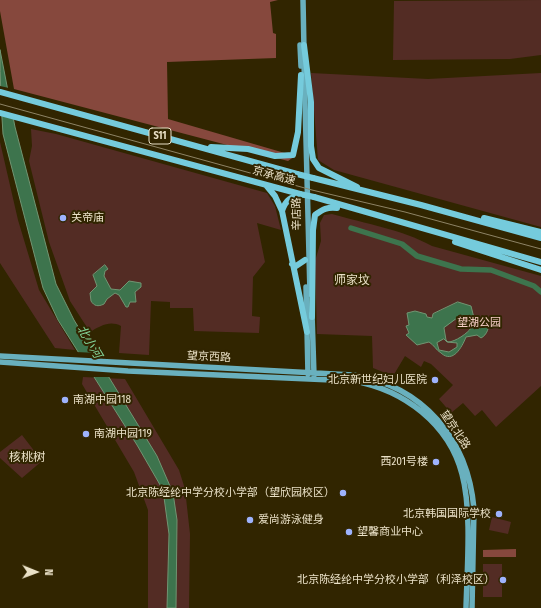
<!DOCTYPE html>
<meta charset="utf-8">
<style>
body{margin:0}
#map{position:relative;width:541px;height:608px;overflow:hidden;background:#312500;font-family:"Fira Sans Condensed",sans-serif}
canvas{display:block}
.north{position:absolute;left:16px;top:552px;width:40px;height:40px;-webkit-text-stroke:3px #312500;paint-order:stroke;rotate:91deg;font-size:11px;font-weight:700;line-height:16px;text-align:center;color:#eae1c7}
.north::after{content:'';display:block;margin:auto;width:14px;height:18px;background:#eae1c7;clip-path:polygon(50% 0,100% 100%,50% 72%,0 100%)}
</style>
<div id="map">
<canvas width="541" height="608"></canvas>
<div class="north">N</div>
</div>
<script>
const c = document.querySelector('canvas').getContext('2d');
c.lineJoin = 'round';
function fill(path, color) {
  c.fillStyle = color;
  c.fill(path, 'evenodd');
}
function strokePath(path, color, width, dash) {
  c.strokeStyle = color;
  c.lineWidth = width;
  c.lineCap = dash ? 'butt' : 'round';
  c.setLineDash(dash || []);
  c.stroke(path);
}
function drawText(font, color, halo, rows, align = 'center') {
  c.font = font + ' "Fira Sans Condensed","Noto Sans SC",sans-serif';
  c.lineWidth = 4;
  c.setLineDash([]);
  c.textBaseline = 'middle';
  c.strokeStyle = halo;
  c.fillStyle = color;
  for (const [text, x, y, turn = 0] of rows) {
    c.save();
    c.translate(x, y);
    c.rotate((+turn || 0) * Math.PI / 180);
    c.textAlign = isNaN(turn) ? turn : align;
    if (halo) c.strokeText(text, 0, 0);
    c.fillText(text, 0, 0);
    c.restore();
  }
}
const green = new Path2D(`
 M541 0V55L510 59 393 60 394 1Z
 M311 73 428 79 541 73V227L334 170 318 160Z
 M31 129 56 134 267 193 275 206 281 230 257 223 265 262 253 277 252 316 260 317 259 333 194 331 193 308H170V302L151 301 149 355 119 353 121 326C110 320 100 326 90 332L70 301 49 242 29 161 32 146Z
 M0 142 18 220 39 290 75 350 55 348 0 263Z
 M332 214C366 224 401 229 432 246L541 276V386L496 427 482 410 475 416 463 403 451 413 439 399 453 385 431 364 424 361 421 367 405 356 393 376 373 368 372 336 317 334 315 261 321 241 320 223 324 215Z
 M83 377 125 379 179 470 185 489 190 534 189 608H148V510L134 472 82 384Z
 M22 435 42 461 22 478 0 458V452Z
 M492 517 511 522 508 534 489 530Z
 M483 564H502V597H483Z`);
const forest = new Path2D(`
 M0 0H278L270 2 273 33 276 34V58L167 62 168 119 295 156 288 161 14 89 0 11Z
 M516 549V557H483V550Z`);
const water = new Path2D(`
 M0 50 15 127 56 284 74 320 157 456 173 493 177 520 176 608H167L169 534 163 490 137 445 58 320 43 288 3 134C1 106 0 79 0 50Z
 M105 265 108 269 105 271 104 276 111 289 120 290 129 281 141 283V287L135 292 136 302H130L128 307H126L119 295 115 293 107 299 104 304C98 307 94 306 91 301L90 293 97 286 93 275Z
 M458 302 471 306 474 318 488 320C490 327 487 335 481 338L477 335 466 337C462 347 453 364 441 353 436 350 434 345 429 342L417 345 406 335 409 333 406 326 409 325 407 313 415 311 426 314 427 317 432 318 433 314ZM456 319H461L469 323 471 328C468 333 455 342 448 342L446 340 444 328ZM444 339 447 342 457 343V347L449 352 439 350 437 343Z`);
const pier = new Path2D(`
 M0 86 9 88 16 120 0 115Z
 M76 352 97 353 112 377H92Z`);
const river = new Path2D(`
 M351 228 402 244 417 256 461 269 491 270 534 286 541 292`);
const primary = new Path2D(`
 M303 0 304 50
 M300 45 301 66
 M304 62 310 294
 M306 287 308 374
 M312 314 314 375
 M0 356 353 375C423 386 468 439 474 509L472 608
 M0 362 128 371 354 381C404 390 449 424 462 474 472 511 467 569 466 608`);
const highway = new Path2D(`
 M304 45 311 102V146L313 159 319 168 357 187
 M0 92 297 174
 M0 113 300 194
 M211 147 248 149 275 156 293 155 298 132 301 75
 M313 178 421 205 541 238
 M266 185 275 196 282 211 307 332
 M314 197 541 262
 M282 211C286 199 291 197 302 195
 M484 218 541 232
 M455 242 541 270
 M292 264 296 266 305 260
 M312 317 313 230 315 215C323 209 327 207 337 208`);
const rail = new Path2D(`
 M0 104 312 190 405 212 541 249`);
const highwayBridge = new Path2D(`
 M297 174 313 178
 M300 194 314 197`);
const markers = [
 [63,218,4,"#9eb3fd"],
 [435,380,4,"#9eb3fd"],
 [65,400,4,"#9eb3fd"],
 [86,434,4,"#9eb3fd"],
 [436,462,4,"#9eb3fd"],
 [343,493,4,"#9eb3fd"],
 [499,514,4,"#9eb3fd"],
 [250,520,4,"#9eb3fd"],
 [349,532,4,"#9eb3fd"],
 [503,580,4,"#9eb3fd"]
];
const shields = [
 [160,136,22]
];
const shieldNames = [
 ["S11",160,136]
];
const streetNames = [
 ["京承高速",274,176,15],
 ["辛店路",297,214,-91],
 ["望京西路",209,357,3],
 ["望京北路",455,430,56]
];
const poiNames = [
 ["关帝庙",71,218],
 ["北京新世纪妇儿医院",427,380,"right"],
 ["南湖中园118",73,400],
 ["南湖中园119",94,434],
 ["西201号楼",428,462,"right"],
 ["北京陈经纶中学分校小学部（望欣园校区）",335,493,"right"],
 ["北京韩国国际学校",491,514,"right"],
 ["爱尚游泳健身",258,520],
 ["望馨商业中心",357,532],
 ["北京陈经纶中学分校小学部（利泽校区）",495,580,"right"]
];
const parkNames = [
 ["望湖公园",479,323]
];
const neighbourhoodNames = [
 ["师家坟",352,281],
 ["核桃树",27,458]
];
const waterNames = [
 ["北小河",89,342,59]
];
fill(green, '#532c24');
fill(forest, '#86483d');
fill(water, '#3d744d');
strokePath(water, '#719572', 1);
fill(pier, '#312500');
strokePath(river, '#3d744d', 5.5);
strokePath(primary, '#69b0be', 5.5);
strokePath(highway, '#75cbdc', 6);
strokePath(rail, '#8e8465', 1);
strokePath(highwayBridge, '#75cbdc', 6);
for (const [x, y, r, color] of markers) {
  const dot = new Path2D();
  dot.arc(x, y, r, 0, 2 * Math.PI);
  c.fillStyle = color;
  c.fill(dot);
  strokePath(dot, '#312500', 1.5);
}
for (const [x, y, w] of shields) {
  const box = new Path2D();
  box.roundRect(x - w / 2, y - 8, w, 16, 3);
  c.fillStyle = '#312500';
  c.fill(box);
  strokePath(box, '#eae1c7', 1);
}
drawText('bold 10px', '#eae1c7', null, shieldNames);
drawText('11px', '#eae1c7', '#312500', streetNames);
drawText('11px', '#eae1c7', '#312500', poiNames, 'left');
drawText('11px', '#f6cec6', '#312500', parkNames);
drawText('12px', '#eae1c7', '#312500', neighbourhoodNames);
drawText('italic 12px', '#84d599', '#312500', waterNames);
</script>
